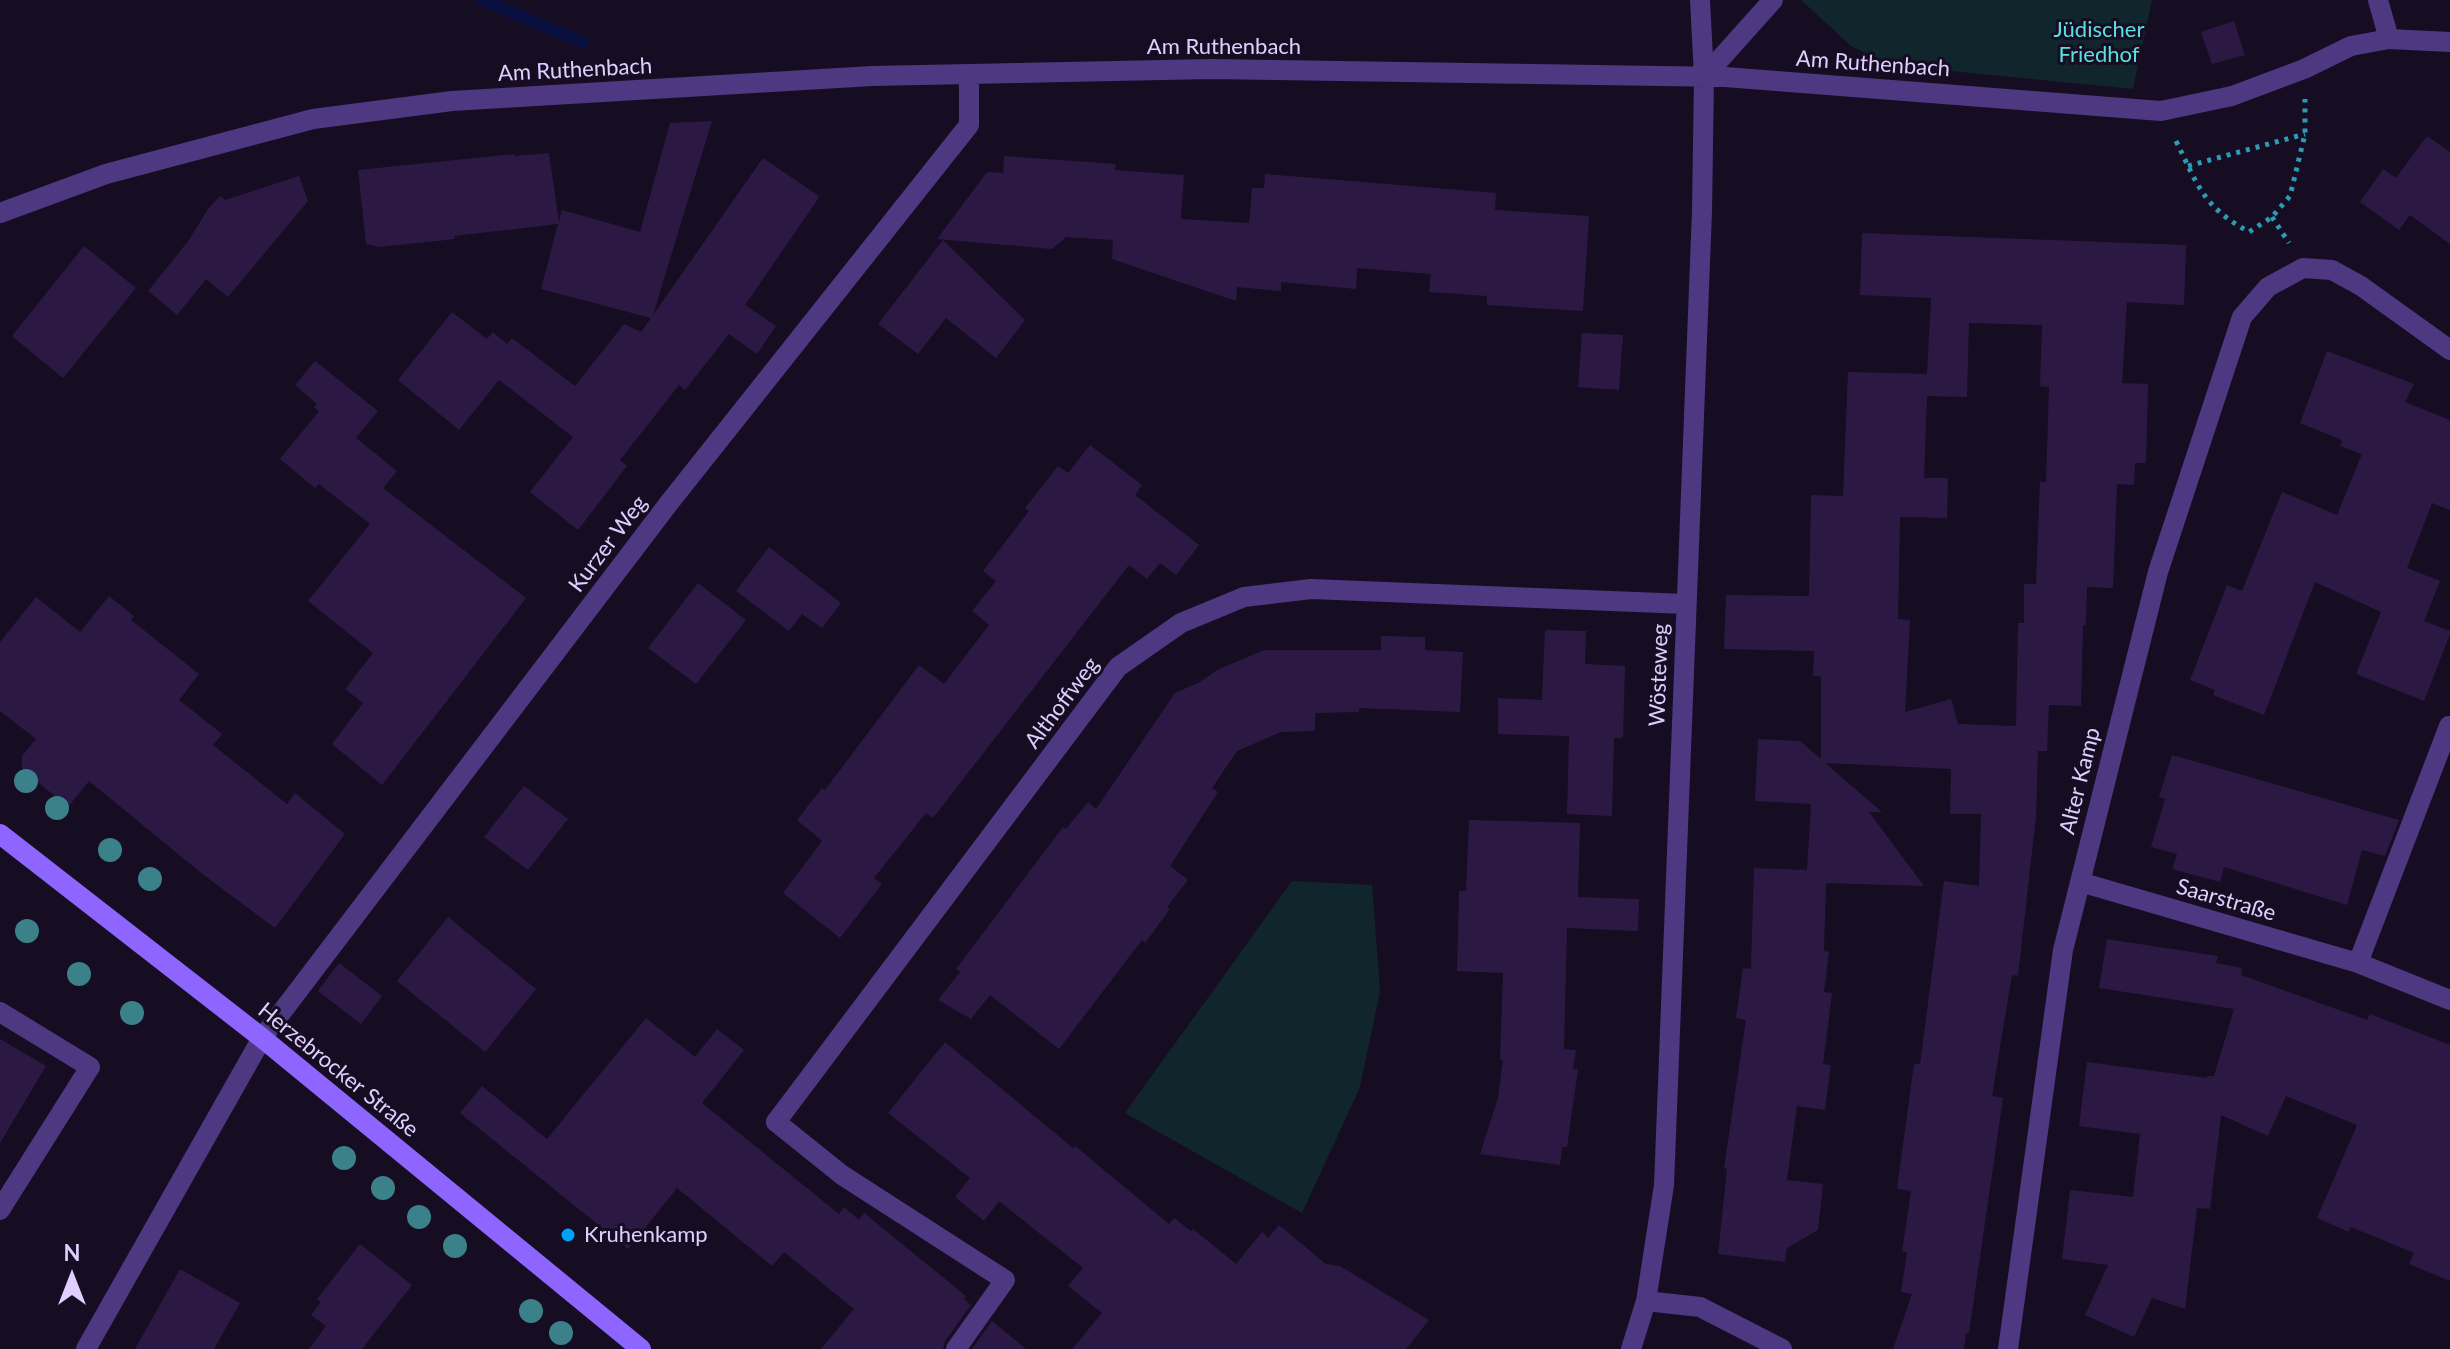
<!DOCTYPE html>
<meta charset="utf-8">
<style>
body{margin:0}
#map{position:relative;width:2450px;height:1349px;overflow:hidden;background:#160d22;font-family:Lato,sans-serif}
canvas{display:block}
.north{position:absolute;left:32px;top:1237px;width:80px;height:80px;-webkit-text-stroke:6px #160d22;paint-order:stroke;rotate:0deg;font-size:22px;font-weight:700;line-height:32px;text-align:center;color:#e0ceff}
.north::after{content:'';display:block;margin:auto;width:28px;height:36px;background:#e0ceff;clip-path:polygon(50% 0,100% 100%,50% 72%,0 100%)}
</style>
<div id="map">
<canvas width="2450" height="1349"></canvas>
<div class="north">N</div>
</div>
<script>
const c = document.querySelector('canvas').getContext('2d');
c.lineJoin = 'round';
function fill(path, color) {
  c.fillStyle = color;
  c.fill(path, 'evenodd');
}
function strokePath(path, color, width, dash) {
  c.strokeStyle = color;
  c.lineWidth = width;
  c.lineCap = dash ? 'butt' : 'round';
  c.setLineDash(dash || []);
  c.stroke(path);
}
function drawText(font, color, halo, rows, align = 'center') {
  c.font = font + ' Lato,sans-serif';
  c.lineWidth = 6;
  c.setLineDash([]);
  c.textBaseline = 'middle';
  c.strokeStyle = halo;
  c.fillStyle = color;
  for (const [text, x, y, turn = 0] of rows) {
    c.save();
    c.translate(x, y);
    c.rotate((+turn || 0) * Math.PI / 180);
    c.textAlign = isNaN(turn) ? turn : align;
    if (halo) c.strokeText(text, 0, 0);
    c.fillText(text, 0, 0);
    c.restore();
  }
}
const green = new Path2D(`
 M1801 0H2152L2133 89 1890 65 1851 46Z
 M1292 881 1372 885 1380 991 1360 1087 1302 1213 1125 1113Z`);
const stream = new Path2D(`
 M482 0 583 42`);
const building = new Path2D(`
 M2234 21 2245 55 2212 64 2201 32Z
 M712 121 653 315 763 158 819 196 818 199 745 305 776 326 757 354 729 334 685 390 679 385 620 460 627 466 578 530 530 492 573 437 499 380 459 430 398 380 452 312 487 339 493 332 507 344 512 338 575 386 624 324 641 332 651 318 541 289 558 224 454 236 455 239 380 247 366 244 358 170 514 154V156L549 153 559 222 562 210 640 232 670 123Z
 M2427 136 2450 152V244L2410 215 2399 230 2360 202 2383 169 2396 178Z
 M1004 156 1116 164 1115 170 1184 175 1181 219 1249 223 1252 188H1264L1265 174 1496 193 1495 210 1589 216 1583 311 1487 305V296L1429 292 1431 274 1357 268 1356 289 1281 282V291L1237 287 1236 301 1112 259 1113 240 1066 237 1052 249 937 239 987 172 1003 173Z
 M299 176 308 201 228 297 206 279 177 315 148 291 189 240 208 209 220 196 225 200Z
 M1862 233 2186 245 2184 305 2127 302 2122 383 2148 384 2146 463H2135L2134 485 2117 484 2113 588 2087 587 2086 626 2083 625 2081 706 2049 705 2047 751H2038L2036 816 2018 976 2012 975 1992 1096 2003 1098 1969 1333H1966L1964 1349H1893L1912 1294 1901 1292 1907 1252 1902 1251 1911 1191 1897 1189 1914 1064H1920L1944 881 1979 886 1981 814H1950L1951 769 1825 763 1882 812H1869L1924 886 1826 883 1824 951 1829 952 1824 992 1832 993 1823 1064 1831 1065 1825 1110 1797 1106 1787 1180 1823 1184 1818 1230 1787 1248 1785 1262 1718 1254 1727 1169 1724 1168 1746 1020 1736 1018 1743 968 1751 969 1754 868 1807 870 1811 804 1755 801 1758 739 1800 741 1821 759V676H1813L1814 651 1724 649 1726 595 1809 596 1811 495 1843 496 1848 372 1927 374 1931 298 1860 295ZM1969 323 2042 325 2040 386 2049 387 2046 482H2040L2036 584H2024V623H2018L2016 726 1958 724 1951 699 1905 712 1910 620 1898 619 1900 517 1947 518 1948 478H1924L1927 396 1967 397Z
 M943 240 1025 320 996 358 946 318 918 354 878 324Z
 M84 246 136 288 63 378 12 336Z
 M1582 333 1623 335 1619 390 1578 387Z
 M2327 351 2414 384 2405 402 2450 420V510L2432 503 2407 568 2440 581 2424 621 2450 631V634L2424 701 2356 674 2381 612 2315 582 2264 715 2213 695 2215 690 2190 680 2227 585 2242 591 2282 492 2337 515 2362 454 2340 446 2342 440 2300 423Z
 M315 361 378 411 356 438 397 471 383 488 526 598 382 785 332 744 363 703 345 689 373 653 308 601 370 524 319 484 315 488 280 459 319 411 314 407 317 404 295 385Z
 M1090 445 1142 485 1135 495 1199 545 1176 575 1160 563 1147 579 1129 565 933 818 926 813 874 878 882 884 840 938 783 893 822 841 797 820 822 788 825 790 919 665 944 684 989 625 972 611 996 581 983 571 1029 511 1025 508 1058 466 1068 473Z
 M769 547 841 603 822 628 802 614 789 631 736 591Z
 M698 583 746 620 696 684 648 648Z
 M109 596 134 616 131 620 199 674 179 700 222 734 213 745 287 804 295 793 345 834 275 928 205 876 89 781 68 807 22 769V756L36 739 0 711V642L36 597 80 632Z
 M1545 630 1586 631 1585 664 1625 666 1623 738H1614L1612 816 1567 814 1569 736 1498 734V698L1542 700Z
 M1381 636 1425 637V650L1463 652 1460 712 1359 708V712L1315 713V731L1281 732 1237 751 1212 788 1218 792 1170 866 1188 880 1167 907 1170 909 1145 943 1142 940 1059 1049 990 995 971 1019 938 1000 960 972 956 969 1063 827 1066 829 1088 802 1096 809 1175 693 1200 682 1217 670 1264 650H1381Z
 M2172 755 2236 773 2399 820 2385 856 2362 850 2347 905 2224 867 2220 882 2172 869 2177 854 2151 847 2165 799 2159 797Z
 M524 786 568 819 528 870 484 837Z
 M1469 820 1580 823 1578 897 1639 899 1638 931 1567 928 1564 1049 1576 1050 1573 1069H1578L1567 1147H1562L1560 1165 1480 1154 1498 1098 1503 1060 1500 1059 1503 973 1457 971 1459 891H1466Z
 M448 917 536 989 485 1052 397 981Z
 M2107 939 2218 956 2216 963 2242 968 2241 975 2367 1020 2370 1014 2450 1045V1281L2409 1264 2414 1253 2351 1227 2349 1232 2317 1218 2357 1125 2286 1096 2268 1136 2221 1115 2210 1209 2197 1208 2185 1309 2152 1298 2134 1337 2085 1315 2108 1265 2062 1259 2070 1190 2133 1197 2140 1134 2079 1126 2087 1062 2207 1078V1076H2214L2234 1009 2099 988Z
 M339 963 382 996 361 1024 318 991Z
 M646 1018 695 1057 717 1029 744 1050 702 1103 839 1214 844 1207 859 1220 864 1213 966 1296 964 1299 971 1305 945 1341 943 1349H821L854 1309 784 1252 772 1266 677 1188 628 1249 460 1113 482 1086 547 1139Z
 M0 1039 46 1066 0 1143Z
 M945 1042 1073 1148 1075 1146 1169 1224 1174 1218 1191 1231 1193 1229 1236 1264 1262 1232 1268 1238 1279 1225 1326 1264 1340 1266 1429 1320 1406 1349H1072L1102 1313 1068 1286 1083 1268 999 1201 984 1221 955 1197 970 1178 888 1113Z
 M360 1244 412 1285 362 1349H309L326 1326 311 1315 321 1302 317 1299Z
 M180 1269 240 1303 214 1349H135Z
 M992 1321 1026 1349H972Z`);
const path = new Path2D(`
 M2176 141C2198 185 2202 206 2249 232L2272 217 2290 196 2305 134V99
 M2188 166 2305 134
 M2272 217 2289 243`);
const service = new Path2D(`
 M1704 77 1773 0
 M0 1012 90 1067 0 1210
 M776 1122 842 1175 1005 1280 956 1349`);
const minor = new Path2D(`
 M2378 0 2389 39
 M0 213 106 174 313 119 452 101 872 76 1211 69 1725 77 2161 111 2232 96 2304 69 2351 46 2389 39 2450 42
 M2080 882 2358 963 2450 1000
 M2358 963 2449 726
 M776 1122 1118 667 1181 623 1244 597 1311 589 1686 604
 M1646 1301 1700 1307 1782 1349
 M86 1349 262 1038 669 503 969 125V74
 M1631 1349 1646 1301 1664 1185 1702 211 1704 77 1700 0
 M2008 1349 2063 950 2158 572 2242 317 2268 287 2303 268 2332 270 2361 286 2450 350`);
const secondary = new Path2D(`
 M0 834 262 1038 641 1349`);
const trees = [
 [26,781],
 [57,808],
 [110,850],
 [150,879],
 [27,931],
 [79,974],
 [132,1013],
 [344,1158],
 [383,1188],
 [419,1217],
 [455,1246],
 [531,1311],
 [561,1333]
];
const markers = [
 [568,1235,8,"#00a2f9"]
];
const parkNames = [
 ["Jüdischer",2099,30],
 ["Friedhof",2099,55]
];
const streetNames = [
 ["Am Ruthenbach",1224,47],
 ["Am Ruthenbach",1873,64,4],
 ["Am Ruthenbach",575,70,-3],
 ["Kurzer Weg",608,544,-53],
 ["Wösteweg",1659,675,-88],
 ["Althoffweg",1062,703,-53],
 ["Alter Kamp",2080,781,-76],
 ["Saarstraße",2226,900,16],
 ["Herzebrocker Straße",338,1070,39]
];
const poiNames = [
 ["Kruhenkamp",584,1235]
];
fill(green, '#10262c');
strokePath(stream, '#090f3f', 12);
fill(building, '#2c1943');
strokePath(path, '#2d9bb4', 5, [4, 6]);
strokePath(service, '#4d3881', 20);
strokePath(minor, '#4d3881', 20);
strokePath(secondary, '#8f65ff', 20);
c.fillStyle = '#3b818a';
for (const [x, y] of trees) {
  c.beginPath();
  c.arc(x, y, 12, 0, 2 * Math.PI);
  c.fill();
}
for (const [x, y, r, color] of markers) {
  const dot = new Path2D();
  dot.arc(x, y, r, 0, 2 * Math.PI);
  c.fillStyle = color;
  c.fill(dot);
  strokePath(dot, '#160d22', 3);
}
drawText('22px', '#59e0e0', '#160d22', parkNames);
drawText('22px', '#e0ceff', '#160d22', streetNames);
drawText('22px', '#e0ceff', '#160d22', poiNames, 'left');
</script>
